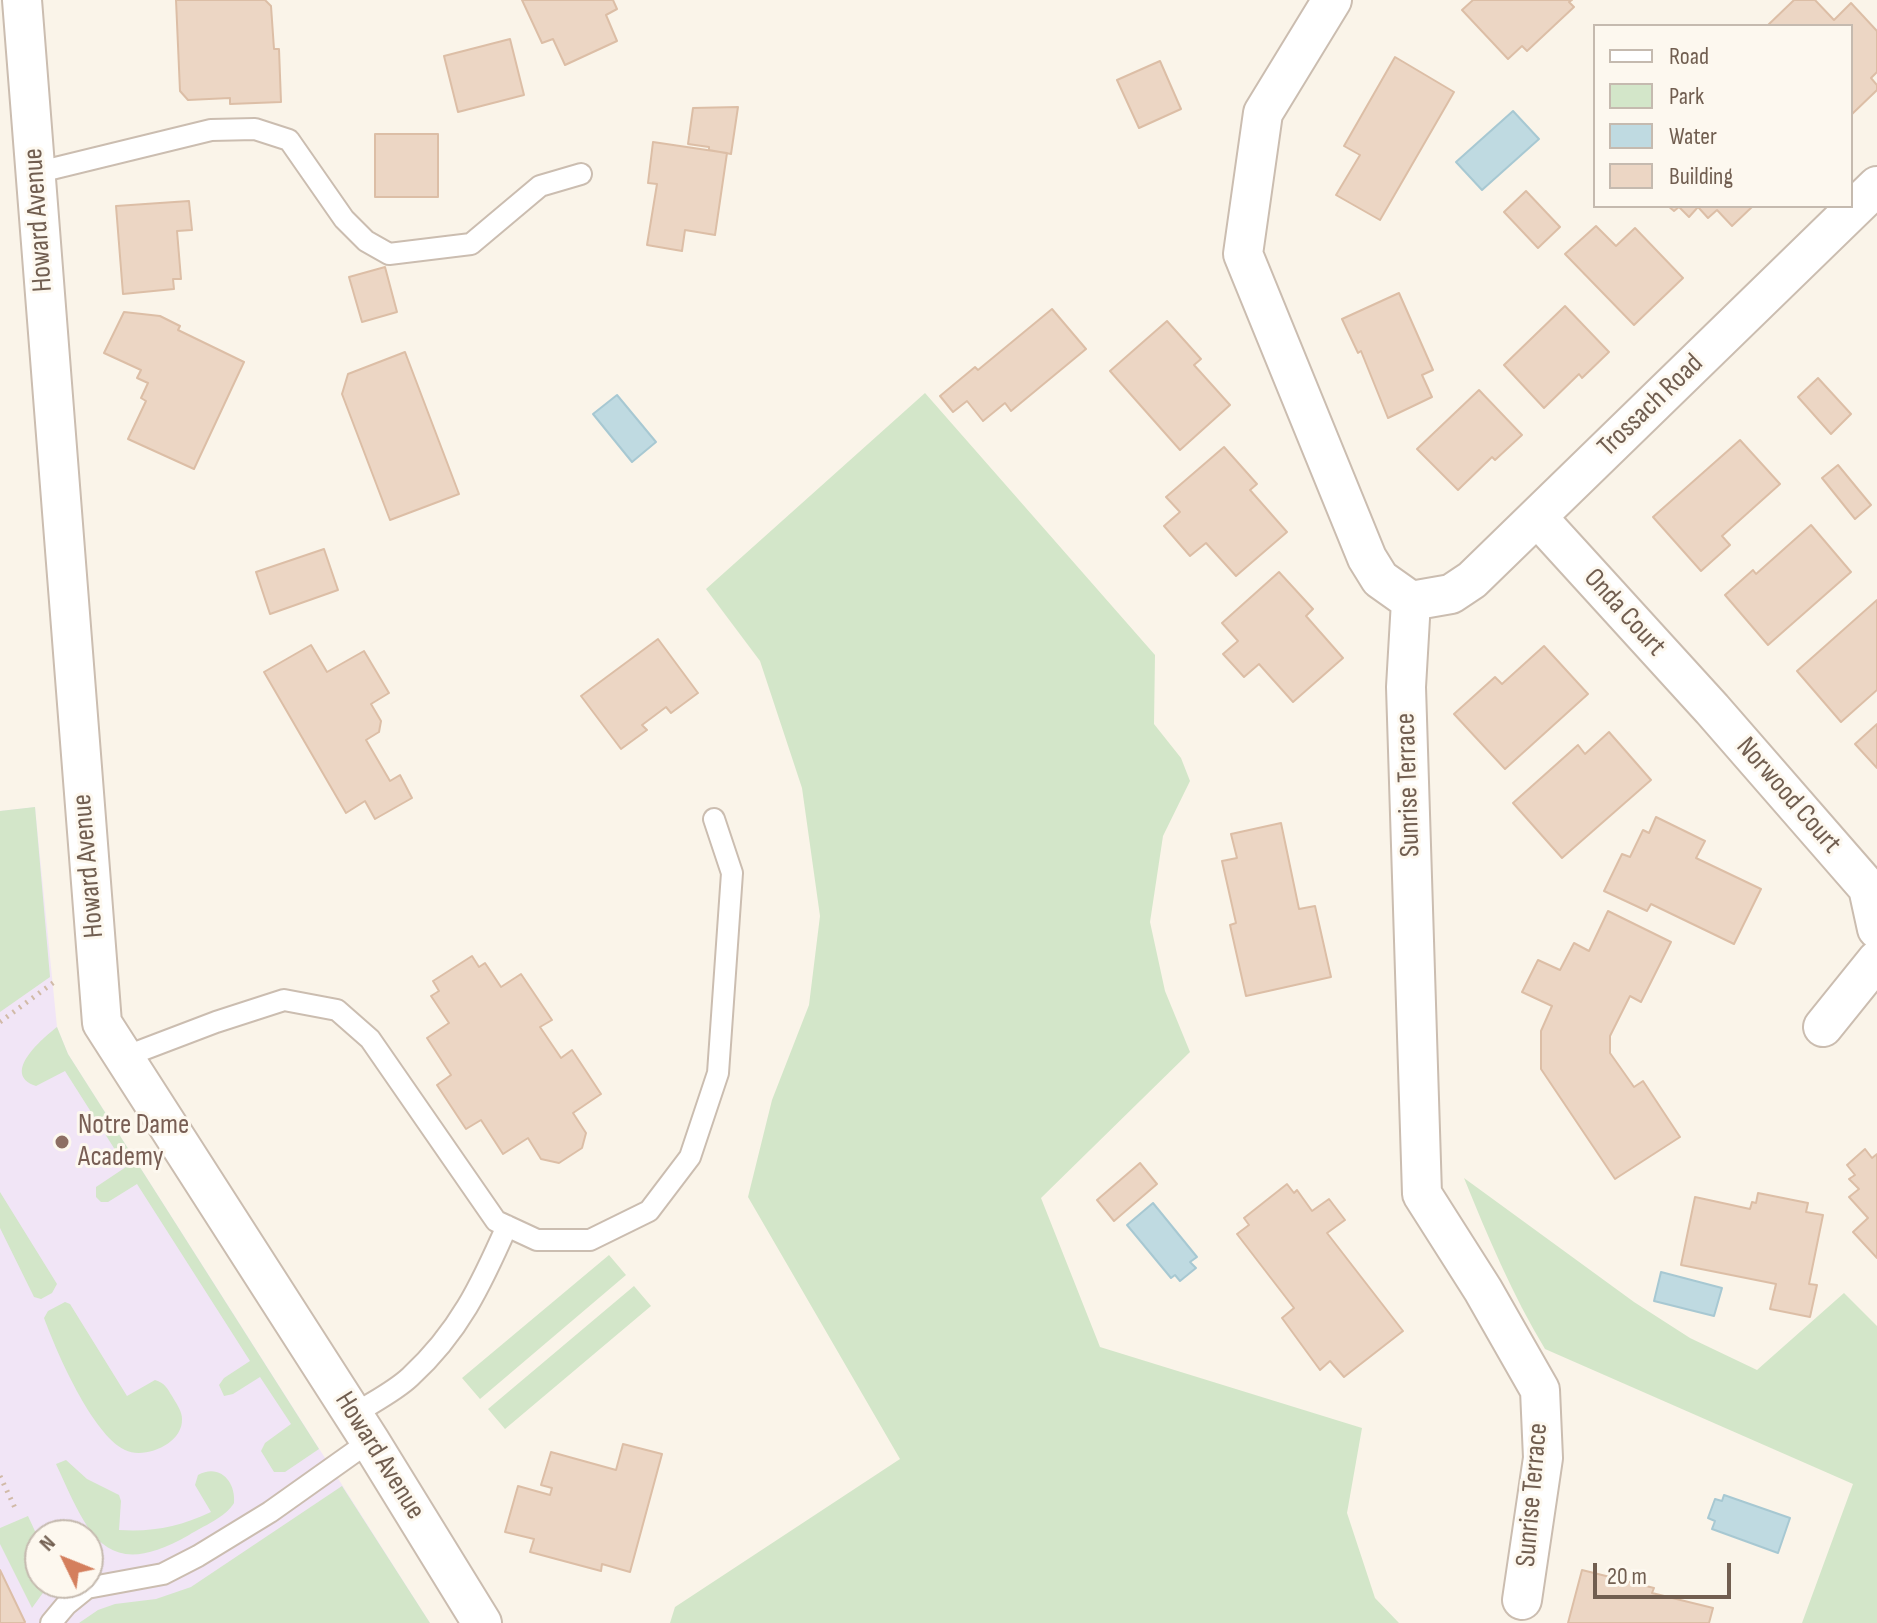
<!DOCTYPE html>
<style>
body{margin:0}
#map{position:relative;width:1877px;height:1623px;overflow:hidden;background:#faf4e9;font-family:"Sofia Sans Condensed",sans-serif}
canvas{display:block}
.legend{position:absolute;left:1593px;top:24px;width:260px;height:184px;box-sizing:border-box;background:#fdf8ef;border:2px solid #c5baaf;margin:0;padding:10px 14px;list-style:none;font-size:24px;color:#715e50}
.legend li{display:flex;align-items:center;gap:16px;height:40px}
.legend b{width:40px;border:2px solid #c5baaf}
.north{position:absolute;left:24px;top:1519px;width:80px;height:80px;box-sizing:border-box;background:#fdf8ef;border:2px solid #c5baaf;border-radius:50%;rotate:313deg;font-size:22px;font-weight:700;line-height:32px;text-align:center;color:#715e50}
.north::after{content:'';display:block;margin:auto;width:28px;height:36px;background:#d47f5d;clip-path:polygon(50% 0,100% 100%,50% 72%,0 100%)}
.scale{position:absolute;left:1593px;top:1563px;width:138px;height:36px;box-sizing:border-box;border:4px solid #715e50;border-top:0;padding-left:10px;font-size:24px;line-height:28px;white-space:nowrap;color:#715e50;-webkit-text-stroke:6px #fdf8ef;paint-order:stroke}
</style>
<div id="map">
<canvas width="1877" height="1623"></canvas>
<ul class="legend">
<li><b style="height:10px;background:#fff"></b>Road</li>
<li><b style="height:22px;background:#d3e6c9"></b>Park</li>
<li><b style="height:22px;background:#bfdae1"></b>Water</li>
<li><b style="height:22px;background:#ecd6c4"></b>Building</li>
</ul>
<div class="north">N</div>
<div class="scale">20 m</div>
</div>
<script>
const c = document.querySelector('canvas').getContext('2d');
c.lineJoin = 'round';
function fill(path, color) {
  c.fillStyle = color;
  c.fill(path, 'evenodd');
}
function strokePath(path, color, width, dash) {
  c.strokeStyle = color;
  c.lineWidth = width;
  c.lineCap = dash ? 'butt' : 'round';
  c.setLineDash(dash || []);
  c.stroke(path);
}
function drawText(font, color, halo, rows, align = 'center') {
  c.font = font + ' "Sofia Sans Condensed",sans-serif';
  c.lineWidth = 6;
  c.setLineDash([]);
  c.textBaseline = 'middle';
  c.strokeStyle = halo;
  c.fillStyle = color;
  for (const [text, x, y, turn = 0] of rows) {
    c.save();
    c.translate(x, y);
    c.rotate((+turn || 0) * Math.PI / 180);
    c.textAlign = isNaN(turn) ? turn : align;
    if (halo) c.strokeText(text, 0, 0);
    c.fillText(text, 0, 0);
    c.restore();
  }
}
const education = new Path2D(`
 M35 807 57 1027 68 1054 430 1623H0V811ZM40 1535H88V1583H40Z`);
const green = new Path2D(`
 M925 393 1155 655 1154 724 1181 758 1190 781 1163 836 1150 922 1165 991 1190 1052 1041 1198 1100 1347 1362 1428 1347 1513 1375 1598 1399 1623H670L675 1607 900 1459 748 1197 772 1100 809 1005 820 916 802 788 760 661 706 589Z
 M35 807 50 977 0 1012V811Z
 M57 1027 68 1054 319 1449 285 1472H274L261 1451 265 1443 291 1424 260 1377 233 1394 224 1396 219 1385 224 1378 250 1361 137 1184 108 1202H101L96 1197V1187L126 1167 65 1071 36 1086C0 1074 43 1038 57 1027Z
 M1464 1178 1634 1302 1690 1338 1757 1370 1844 1293 1877 1326V1623H1802L1853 1484 1545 1349C1512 1294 1488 1237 1464 1178Z
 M0 1192 57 1284 52 1293 41 1299 34 1297 0 1228Z
 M609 1255 626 1275 480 1399 462 1378Z
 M634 1286 651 1306 505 1429 488 1409Z
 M65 1302 70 1304 127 1396 155 1380C165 1383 167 1388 172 1396 176 1403 182 1411 182 1419 183 1444 144 1460 125 1450 92 1434 57 1353 44 1318L48 1311Z
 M66 1460 87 1479 119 1495 121 1501 119 1530C154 1532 179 1527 211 1512L195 1485 198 1475C219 1463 236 1481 234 1503 225 1518 203 1526 189 1535 104 1584 88 1533 56 1464Z
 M342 1486 430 1623H79L98 1610 115 1604 156 1599 191 1587Z
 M28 1516 40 1542V1583H50L32 1608 0 1544V1528Z`);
const water = new Path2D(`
 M1513 111 1539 139 1482 190 1456 162Z
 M617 395 656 442 632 462 593 414Z
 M1153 1203 1197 1257 1190 1262 1196 1268 1180 1281 1175 1275 1171 1278 1127 1225Z
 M1661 1272 1722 1288 1714 1316 1654 1301Z
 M1724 1495 1790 1518 1778 1553 1712 1529 1715 1521 1708 1518 1715 1499 1722 1501Z`);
const building = new Path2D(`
 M176 0H265L271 6 274 49H279L281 102 230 104V98L188 100 180 91Z
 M522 0H613L617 9 606 15 617 41 565 65 553 39 542 43Z
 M1473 0H1572L1569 2 1574 7 1527 51 1522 46 1508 59 1462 10Z
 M1794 0H1815L1834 20 1851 3 1877 31V72L1871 78 1877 85V90L1851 115V26H1767Z
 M510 39 524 95 458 112 444 56Z
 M1395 57 1454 92 1380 220 1336 195 1360 155 1344 146Z
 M1160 61 1181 109 1139 128 1117 80Z
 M738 107 731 154 709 150V147L688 144 693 108Z
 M375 134H438V197H375Z
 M653 142 727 153 715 235 685 230 682 251 647 245 657 184 648 183Z
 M1526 191 1560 227 1538 248 1504 212Z
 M189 201 192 230 177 231 181 279H173L174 289 123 294 116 206Z
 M1668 206H1753L1732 226 1717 210 1708 218 1698 207 1689 217 1679 207 1674 211Z
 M1596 226 1616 246 1635 228 1683 278 1634 325 1565 254Z
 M385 267 397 312 362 322 349 277Z
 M1399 293 1433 370 1422 375 1432 397 1388 418 1361 351 1358 353 1342 319Z
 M1565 306 1609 352 1582 378 1579 374 1544 408 1504 365Z
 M1052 309 1086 349 1011 411 1005 403 983 421 967 401 953 412 940 396 975 367 978 370Z
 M124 312 160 316 180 326 178 330 244 362 194 469 128 439 146 401 141 398 148 383 137 378 141 370 104 353Z
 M1167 321 1201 359 1194 365 1230 405 1180 450 1110 371Z
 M405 352 459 494 390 520 342 394 348 374Z
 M1818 378 1851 414 1831 434 1798 397Z
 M1479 390 1522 435 1495 460 1492 457 1458 490 1417 449Z
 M1740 440 1780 484 1722 536 1730 545 1701 571 1653 517Z
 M1224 447 1257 484 1250 490 1287 532 1236 576 1206 543 1190 556 1164 526 1180 512 1166 497Z
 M1838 465 1871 505 1855 519 1822 478Z
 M1811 525 1851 572 1768 645 1725 595 1753 570 1756 574Z
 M324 549 338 590 270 614 256 572Z
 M1279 572 1313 609 1306 616 1343 658 1293 702 1259 664 1244 677 1223 654 1238 641 1222 623Z
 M1877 600V690L1841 722 1797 671Z
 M658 639 698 693 671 713 666 707 642 725 647 730 621 749 581 696Z
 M311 645 327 672 364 651 389 693 371 704 381 721 379 732 366 740 390 781 400 775 412 798 375 819 365 801 346 813 264 672Z
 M1544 646 1588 694 1505 769 1454 714 1495 677 1502 684Z
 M1877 724V768L1855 744Z
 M1609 732 1651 780 1562 858 1513 803 1578 745 1585 754Z
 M1656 817 1705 841 1696 858 1761 889 1734 944 1651 904 1647 911 1604 891 1622 854 1630 857 1643 830 1649 833Z
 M1281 823 1299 909 1315 906 1331 977 1246 996 1230 925 1236 923 1222 861 1237 858 1231 834Z
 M1608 911 1671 942 1641 1002 1630 996 1610 1036V1053L1634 1087 1643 1081 1680 1137 1615 1179 1541 1069V1031L1552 1006 1522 992 1538 960 1560 970 1574 943 1589 951Z
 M472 956 479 967 485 963 501 987 521 974 552 1020 540 1027 561 1058 572 1050 601 1094 573 1113 586 1133 582 1148 559 1163 541 1159 528 1138 503 1154 481 1120 466 1129 437 1085 451 1075 427 1038 449 1023 431 996 439 991 433 981Z
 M1865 1149 1872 1158 1877 1154V1258L1853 1232 1868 1218 1849 1197 1859 1189 1849 1179 1855 1175 1847 1165Z
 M1140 1163 1157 1184 1114 1221 1097 1200Z
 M1287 1184 1294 1193 1297 1190 1312 1211 1329 1199 1345 1220 1327 1233 1403 1331 1344 1377 1330 1361 1320 1370 1282 1318 1294 1308 1237 1234 1249 1225 1244 1218Z
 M1758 1193 1808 1203 1806 1212 1823 1215 1809 1284 1817 1285 1810 1317 1770 1309 1776 1284 1681 1265 1695 1197 1750 1209 1752 1202 1756 1203Z
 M623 1444 662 1454 630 1572 602 1564 601 1571 530 1552 534 1539 505 1532 518 1486 550 1495 552 1488 541 1485 551 1452 616 1470Z
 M0 1570 25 1622 24 1623H0Z
 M1582 1570 1654 1588 1652 1593 1713 1608 1709 1623H1568Z`);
const path = new Path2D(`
 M0 1022 57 980
 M0 1476 16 1510`);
const service = new Path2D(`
 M35 173 211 130 255 129 289 140 344 219 366 241 389 254 471 244 540 186 581 174
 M124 1057 216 1022 284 1000 337 1010 370 1039 496 1221 537 1240H590L649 1211 690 1157 718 1073 732 873 714 819
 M353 1415C371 1403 394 1392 410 1377 459 1332 481 1285 507 1226
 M51 1623 66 1605 87 1588 163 1574 198 1556 270 1512 370 1441`);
const minor = new Path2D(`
 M22 0 102 1023 370 1441 482 1623
 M1332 0 1263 113 1243 254 1367 558 1380 579 1411 601
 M1537 517 1712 709 1868 888 1877 929
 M1411 601 1406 687 1422 1194 1483 1290 1540 1390 1543 1458 1522 1600
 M1411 601 1451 594 1472 580 1877 186
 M1823 1027 1877 960`);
const markers = [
 [62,1142,8,"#8d6e63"]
];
const streetNames = [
 ["Howard Avenue",39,220,-94],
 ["Trossach Road",1651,406,-44],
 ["Onda Court",1624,613,48],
 ["Sunrise Terrace",1409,785,-92],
 ["Norwood Court",1788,796,49],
 ["Howard Avenue",89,866,-95],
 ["Howard Avenue",379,1456,58],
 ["Sunrise Terrace",1533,1495,-85]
];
const educationNames = [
 ["Notre Dame",78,1126],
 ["Academy",78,1158]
];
fill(education, '#f1e5f6');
fill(green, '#d3e6c9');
fill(water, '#bfdae1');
strokePath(water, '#a7c8d2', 2);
fill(building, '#ecd6c4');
strokePath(building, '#dcbea6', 2);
strokePath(service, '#cbbdb0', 24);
strokePath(minor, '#cbbdb0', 42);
strokePath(path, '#d1baa7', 5, [2, 6]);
strokePath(service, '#fff', 20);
strokePath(minor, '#fff', 38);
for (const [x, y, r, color] of markers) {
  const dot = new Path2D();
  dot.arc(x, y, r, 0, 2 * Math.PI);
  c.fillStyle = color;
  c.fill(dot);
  strokePath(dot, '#fdf8ef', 3);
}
drawText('28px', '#715e50', '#fdf8ef', streetNames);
drawText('28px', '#785e54', '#fdf8ef', educationNames, 'left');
</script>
